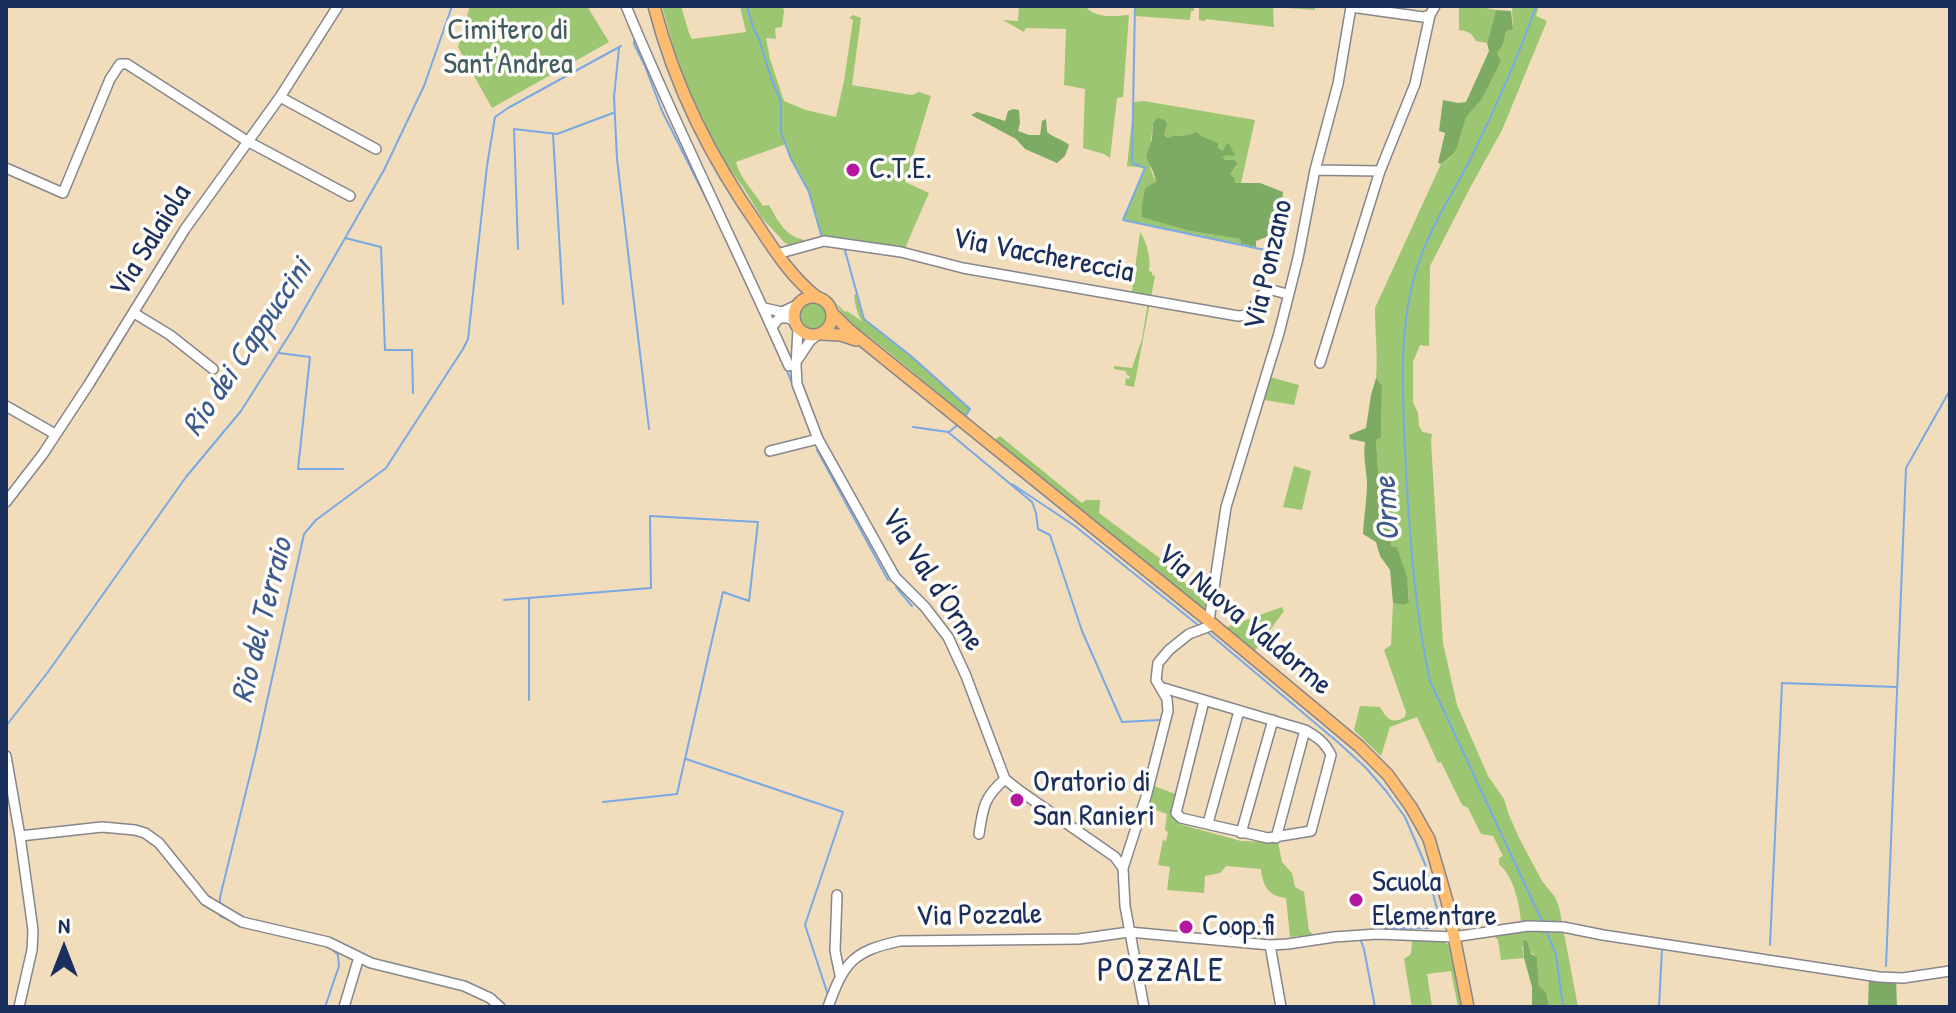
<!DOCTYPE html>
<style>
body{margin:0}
#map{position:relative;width:1956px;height:1013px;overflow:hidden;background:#f1dcbc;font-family:"Patrick Hand",sans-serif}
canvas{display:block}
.frame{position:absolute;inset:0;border:8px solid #1b2f5e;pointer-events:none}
.north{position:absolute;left:24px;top:909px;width:80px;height:80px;-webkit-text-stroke:6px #fdfcf7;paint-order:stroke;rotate:0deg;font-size:22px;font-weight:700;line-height:32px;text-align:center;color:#1b2f5e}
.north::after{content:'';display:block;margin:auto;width:28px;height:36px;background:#1b2f5e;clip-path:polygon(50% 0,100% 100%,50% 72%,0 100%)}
</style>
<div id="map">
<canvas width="1956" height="1013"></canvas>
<div class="frame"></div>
<div class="north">N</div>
</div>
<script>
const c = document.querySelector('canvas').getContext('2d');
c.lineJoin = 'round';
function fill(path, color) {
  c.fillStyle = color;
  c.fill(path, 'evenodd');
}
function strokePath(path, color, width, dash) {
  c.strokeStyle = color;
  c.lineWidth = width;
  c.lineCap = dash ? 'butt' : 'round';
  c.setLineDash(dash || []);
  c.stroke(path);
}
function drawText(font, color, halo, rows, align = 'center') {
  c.font = font + ' "Patrick Hand",sans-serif';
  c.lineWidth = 7;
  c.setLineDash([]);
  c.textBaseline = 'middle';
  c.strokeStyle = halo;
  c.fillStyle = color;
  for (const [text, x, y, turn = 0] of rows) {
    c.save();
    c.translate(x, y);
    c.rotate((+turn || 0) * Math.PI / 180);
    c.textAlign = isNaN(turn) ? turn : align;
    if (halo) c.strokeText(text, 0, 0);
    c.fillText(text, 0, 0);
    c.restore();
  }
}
const green = new Path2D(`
 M470 6H587L609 42 492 108 458 47Z
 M662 6H681L689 33 692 39 746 32 740 6H782L784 10 782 27 775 28 776 39 766 38 770 59 784 101 806 110 836 117 844 81 853 20 849 18 853 15 861 18 852 85 912 95 919 92 931 96 905 182 929 193 905 248 901 252 822 239 809 192 791 159 786 144 736 162C740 179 754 191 763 206L769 205C778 221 785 236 804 240V243L790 246 784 242 762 218 743 187 726 164 708 130 686 82 674 49Z
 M1019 6H1085C1096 19 1112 16 1129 15L1123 97 1117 98 1110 158 1104 154 1083 148 1085 89 1064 85 1066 29 1026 28 1024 32 1003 20 1018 21Z
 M1135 6H1315V10L1273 7 1274 27 1206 19 1205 21 1199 20V8H1194V11H1191L1190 20 1135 16Z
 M1459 6H1475L1496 10 1487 43 1476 41C1472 33 1468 31 1459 30Z
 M1512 6H1539L1536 16 1547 21 1502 130 1471 186 1430 266 1429 346 1420 345 1413 362V402L1418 413 1419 426 1423 432 1432 434 1431 441 1443 643 1457 705 1488 776 1504 799 1509 815 1519 838 1542 881 1555 897 1559 907 1578 1007H1549L1546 992 1539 986 1537 957 1522 946 1524 958 1501 960 1498 940 1494 936 1530 930 1521 927C1521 907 1514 877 1499 864V858L1503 856 1493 836 1481 834 1468 808 1462 805 1441 762 1438 763 1417 717 1390 727 1381 756 1354 730 1360 706 1380 707C1386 718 1392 725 1405 717L1406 712 1384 650 1391 645 1393 603 1403 605 1409 603C1409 583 1403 566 1397 547L1391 546 1389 512 1380 502 1376 440 1381 436 1382 387 1376 378C1378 355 1375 332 1375 308L1441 164 1450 158 1466 116 1482 99 1501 61 1497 53 1503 45 1506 31 1513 30Z
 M1144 101 1255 120 1241 183H1234L1230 174 1238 165 1221 157 1225 155H1234L1230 145 1223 152 1218 148V143C1204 138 1183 131 1169 138L1163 135 1166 130 1153 123C1152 138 1147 155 1151 170 1152 174 1155 178 1156 183L1145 188 1142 204V216L1190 231 1240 239 1241 244 1123 220 1145 168 1127 166 1134 102Z
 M1140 232C1147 242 1151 259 1149 271L1152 272V275L1155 276 1134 387 1125 385 1126 378 1129 379 1130 376 1127 375 1126 371 1114 369V366L1132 368 1142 339 1148 301 1131 298Z
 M856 294 864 319 911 356 970 409 966 417C936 392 908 367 877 343 860 329 847 326 837 304L845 312 847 311 863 322C857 315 855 304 854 295Z
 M798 316a15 15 0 1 1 30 0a15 15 0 1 1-30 0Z
 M1266 376 1299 385 1294 405 1259 399Z
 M1000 436 1082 503 1086 500H1100L1099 513 1165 562 1169 568 1205 602 1209 603 1206 610 1200 608 994 440Z
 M1294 466 1311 471 1302 510 1283 507Z
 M1282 607 1284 611 1251 656 1219 630Z
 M1154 786 1178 795 1179 824 1241 841 1278 842 1282 862 1292 873 1295 887 1304 892 1309 931 1314 935 1290 937 1286 898C1268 896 1263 886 1261 869L1226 866 1220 873 1205 876 1204 893 1167 890 1170 867 1158 865 1163 840 1166 841 1168 832 1165 830 1167 814 1148 807Z
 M1409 936 1441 939 1451 947 1468 1007H1458L1451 971 1427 974 1432 1007H1412L1404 959 1411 954 1412 942Z`);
const forest = new Path2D(`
 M1496 10 1511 11 1513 30 1506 31 1503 45 1497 53 1501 61 1482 99 1466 117 1456 150 1449 158 1441 164 1438 163 1445 133 1439 131 1443 100 1458 103 1466 102 1489 51 1487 43Z
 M1013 109 1019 110 1020 123 1018 131 1029 135H1040L1042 121 1046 119 1047 132C1054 138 1062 139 1069 145L1065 156 1057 163 1025 149 1016 139 971 115 977 112 1005 121 1008 111Z
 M1158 118 1166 121 1167 125 1164 135 1168 138C1178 133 1186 138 1196 132L1203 137 1218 143V148L1223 151 1227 143 1230 145 1235 156 1226 155 1222 157 1226 160H1234L1238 164 1230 174 1234 178 1235 183H1260L1283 192C1281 208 1286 227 1269 236 1265 238 1260 239 1256 241V247L1241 244 1240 239 1190 231 1142 217V204L1145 188 1156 182C1155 173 1150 166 1146 157L1152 139 1153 123Z
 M1376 378 1382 386 1381 437 1376 440 1380 502 1389 512 1391 546 1397 547 1407 577 1409 603 1403 605 1393 603 1390 570 1380 556 1376 542 1363 534C1364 516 1367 499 1367 481 1366 468 1363 456 1365 442L1350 439 1349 435 1366 428 1371 395Z
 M1523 940 1527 941 1531 954 1537 957 1539 986 1546 992 1549 1007H1532V987L1524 958Z
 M1869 976 1896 978 1897 1007H1868Z`);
const stream = new Path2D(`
 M747 6 753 27 759 39 771 78 781 102V132L791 159 809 192 822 238
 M1135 6 1132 163 1145 168 1123 220 1265 250
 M1536 6C1518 59 1494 111 1469 162 1452 194 1432 225 1420 259 1396 325 1403 402 1406 470 1410 540 1415 612 1430 681L1542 921
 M635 37 634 44 645 66 662 111 717 220
 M619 48 614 97 617 159 649 429
 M553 134 563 304
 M345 238 381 247 385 350H412L413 393
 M844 247 864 319 911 356 970 409 964 418
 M518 249 514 129 557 134 613 113
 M279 353 310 357 298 469H343
 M787 371 792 383
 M913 427 948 432 1032 502 1036 513 1038 529 1050 535 1082 631 1122 722 1160 720
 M949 432 960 423
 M817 450 888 580
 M1012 484 1075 526 1198 625
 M896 587 912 606
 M504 600 651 588 650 516 758 522 749 601 723 592 677 794 603 802
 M1206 631 1340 744 1366 768 1386 791 1405 817 1425 864 1439 916 1428 928H1384
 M529 700V598
 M6 726 48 672 186 477 241 411 293 329 384 170 424 86 452 6
 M686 759 843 812 805 925 828 995
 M220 903V897L256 751 304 534 316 520 386 468 463 349 468 339 487 166 495 117 508 108 621 46
 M220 913V916L230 920
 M1546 931 1556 954 1563 1007
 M1361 941 1364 949 1375 1007
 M1770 945 1782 683 1896 687
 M1886 966 1906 468 1950 390
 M325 1007 339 966 338 955 332 949
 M1659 1007 1662 949`);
const minor = new Path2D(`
 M626 6C676 128 736 246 789 366
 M280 97 376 149
 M6 168 63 193 110 79 120 64H127L247 141 350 196
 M1315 170 1380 171
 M777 254 824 241 901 252 963 268 1238 316 1249 315 1261 295 1272 290 1287 294
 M764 308 782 312 797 305
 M134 313 170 335 213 369
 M772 327 779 318H788L794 321
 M798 329 796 366 797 384 818 439 895 577 925 607 948 637 966 676 1005 779 1020 791 1115 857 1123 868 1125 906 1144 1007
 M798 359 810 341 817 335
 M1320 363 1380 171 1415 84 1430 15
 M6 406 55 434
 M770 451 818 439
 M6 502 43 454 89 384 185 229 280 97 338 6
 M1209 621 1226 507 1279 333 1298 258 1315 170 1338 84 1351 7 1423 17 1430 15 1435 6
 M1160 687 1305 730C1317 737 1325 742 1331 755L1311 831 1268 838 1181 818 1176 813 1204 701
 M6 756 20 836 33 930 32 950 19 1007
 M1208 823 1239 711
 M1241 833 1273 720
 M979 834C983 807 984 797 1005 779
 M20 836 102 827 135 830 145 833 159 843 205 900 242 922 328 942 371 963 464 986 490 998 500 1007
 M1276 838 1305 730
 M1123 868 1146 797 1168 711 1167 699 1156 680 1158 663 1169 650 1189 634 1213 625
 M837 895 835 951 840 975
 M1270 945 1281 1007
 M344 1007 359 957
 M828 1007C844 963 852 951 900 941L1079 939 1129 932 1270 945 1288 944 1334 937 1377 934 1453 937 1528 926 1563 927 1603 935 1879 977 1903 978 1950 971`);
const major = new Path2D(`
 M654 6C675 88 711 158 759 227 776 253 793 279 818 298
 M794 316a19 19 0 1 1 38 0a19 19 0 1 1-38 0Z
 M832 313 848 329 1209 621 1359 746 1388 775 1411 807 1429 839 1447 901 1468 1007
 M821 334 841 335 856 340`);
const markers = [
 [853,170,8,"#b5179e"],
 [1017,800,8,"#b5179e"],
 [1356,900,8,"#b5179e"],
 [1186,927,8,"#b5179e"]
];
const parkNames = [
 ["Cimitero di",508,31],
 ["Sant'Andrea",508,65]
];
const poiNames = [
 ["C.T.E.",869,170],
 ["Oratorio di",1033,783],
 ["San Ranieri",1033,817],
 ["Scuola",1372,883],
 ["Elementare",1372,917],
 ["Coop.fi",1202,927]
];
const streetNames = [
 ["Via Salaiola",151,241,-58],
 ["Via Vacchereccia",1043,256,11],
 ["Via Ponzano",1269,265,-77],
 ["Via Val d'Orme",932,580,57],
 ["Via Nuova Valdorme",1244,620,40],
 ["Via Pozzale",979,916,-1]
];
const waterNames = [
 ["Rio dei Cappuccini",248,348,-56],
 ["Orme",1388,509,-94],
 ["Rio del Terraio",263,621,-76]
];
const quarterNames = [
 ["POZZALE",1161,972]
];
fill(green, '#9cc672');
fill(forest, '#7dab64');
strokePath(stream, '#79a9e4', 2);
strokePath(minor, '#86868d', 12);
strokePath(major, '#86868d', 14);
strokePath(minor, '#fff', 9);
strokePath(major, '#fdbc6f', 11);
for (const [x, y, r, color] of markers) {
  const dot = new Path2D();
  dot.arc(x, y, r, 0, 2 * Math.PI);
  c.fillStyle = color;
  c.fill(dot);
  strokePath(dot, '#fdfcf7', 3);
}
drawText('30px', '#425c64', '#fdfcf7', parkNames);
drawText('30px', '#1b2f5e', '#fdfcf7', poiNames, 'left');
drawText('30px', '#1b2f5e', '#fdfcf7', streetNames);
drawText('italic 32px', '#3c5a8d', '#fdfcf7', waterNames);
c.letterSpacing = '2px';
drawText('34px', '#1b2f5e', '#fdfcf7', quarterNames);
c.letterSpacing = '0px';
</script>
